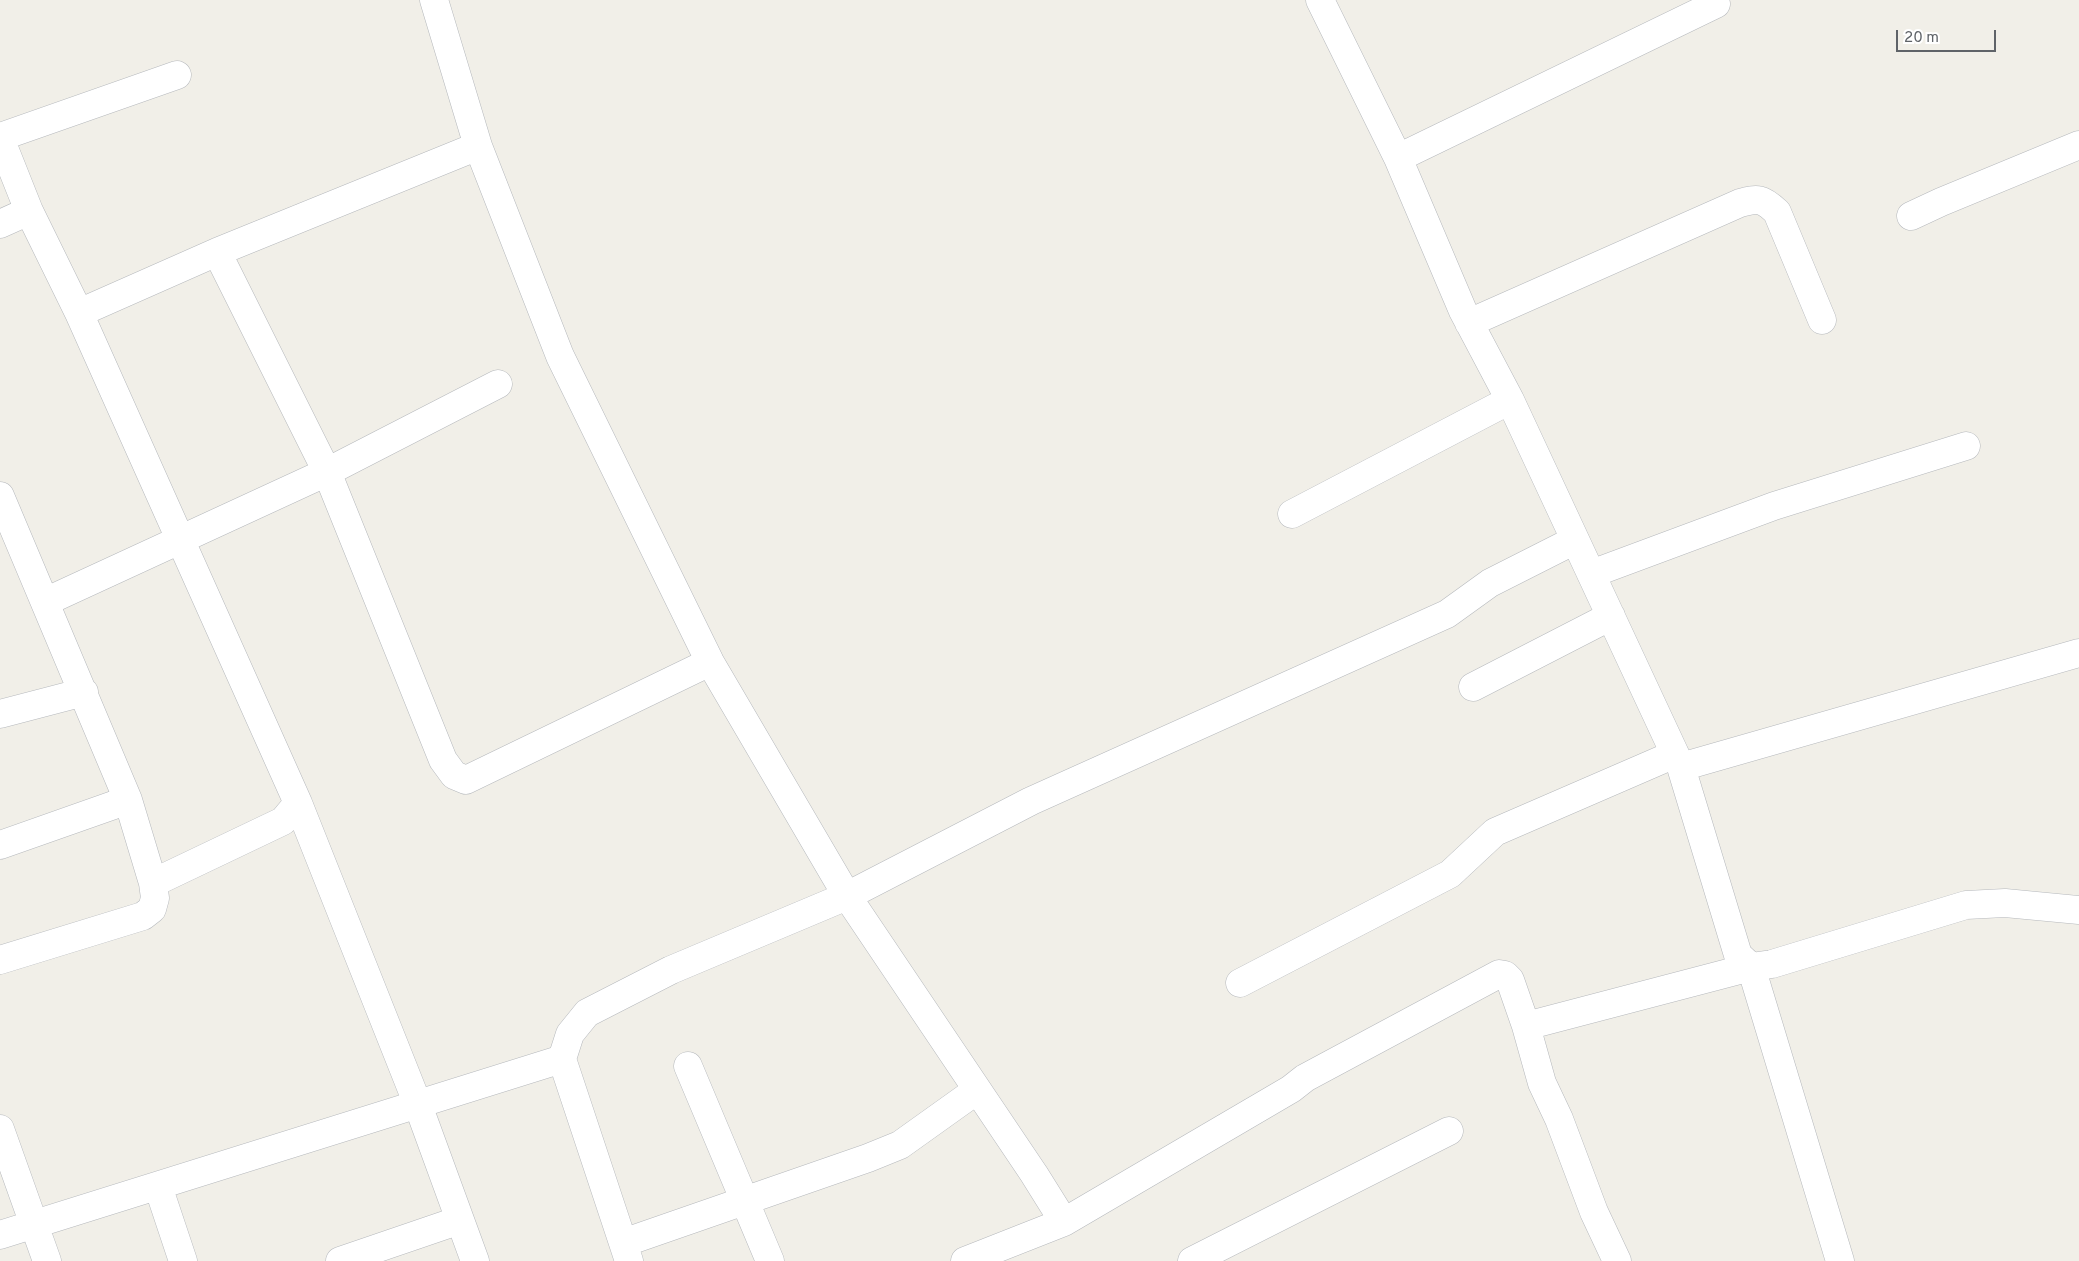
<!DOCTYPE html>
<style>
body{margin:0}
#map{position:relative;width:2079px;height:1261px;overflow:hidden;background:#f1efe8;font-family:Overpass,sans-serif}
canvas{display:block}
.scale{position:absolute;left:1896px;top:30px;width:100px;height:22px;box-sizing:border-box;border:2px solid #5f6368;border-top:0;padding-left:6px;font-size:15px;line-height:18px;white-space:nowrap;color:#5f6368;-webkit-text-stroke:4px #fff;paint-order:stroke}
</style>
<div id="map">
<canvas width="2079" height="1261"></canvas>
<div class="scale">20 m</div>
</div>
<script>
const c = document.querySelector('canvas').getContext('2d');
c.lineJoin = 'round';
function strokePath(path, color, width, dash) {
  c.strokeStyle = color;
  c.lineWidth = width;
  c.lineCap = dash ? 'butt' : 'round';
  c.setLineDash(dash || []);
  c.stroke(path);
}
const minor = new Path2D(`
 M434 0 478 146 560 356 710 662 847 896 1034 1174 1064 1222 1291 1089 1305 1078 1499 974 1505 975 1510 980 1526 1026 1751 967 1840 1261
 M1320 0 1398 158 1463 311 1510 400 1681 767 1738 955 1751 967 1772 964 1966 905 2005 903 2079 910
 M0 137 177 75
 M0 138 29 211 79 313 298 803 283 821 153 883
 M1398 158 1716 4
 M1911 216 1941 202 2079 145
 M0 224 29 211
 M217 252 327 472 443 760 454 775 466 780 710 662
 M79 313 217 252 478 146
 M1469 323 1740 203C1758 198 1762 198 1777 212L1822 320
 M0 496 128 800 153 883 155 898 152 909 143 916 0 960
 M1292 514 1510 400
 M1591 574 1774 506 1966 446
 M45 602 327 472 498 384
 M1473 687 1611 616
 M0 714 84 692
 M1681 767 2079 653
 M298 803 418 1105 475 1261
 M0 845 128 800
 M1240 983 1450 874 1495 832 1675 754
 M1526 1026 1542 1083 1559 1119 1594 1212 1617 1261
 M688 1066 770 1261
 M0 1129 47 1261
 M158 1186 183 1261
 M0 1235 562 1059
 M623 1243 868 1158 900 1145 977 1090
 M340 1261 460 1220
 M629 1261 562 1059 570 1034 587 1013 671 970 847 896 1031 801 1447 614 1490 583 1575 540
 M965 1261 1064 1222
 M1192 1261 1449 1131`);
strokePath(minor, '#b5b8bc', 29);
strokePath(minor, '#fff', 28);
</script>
